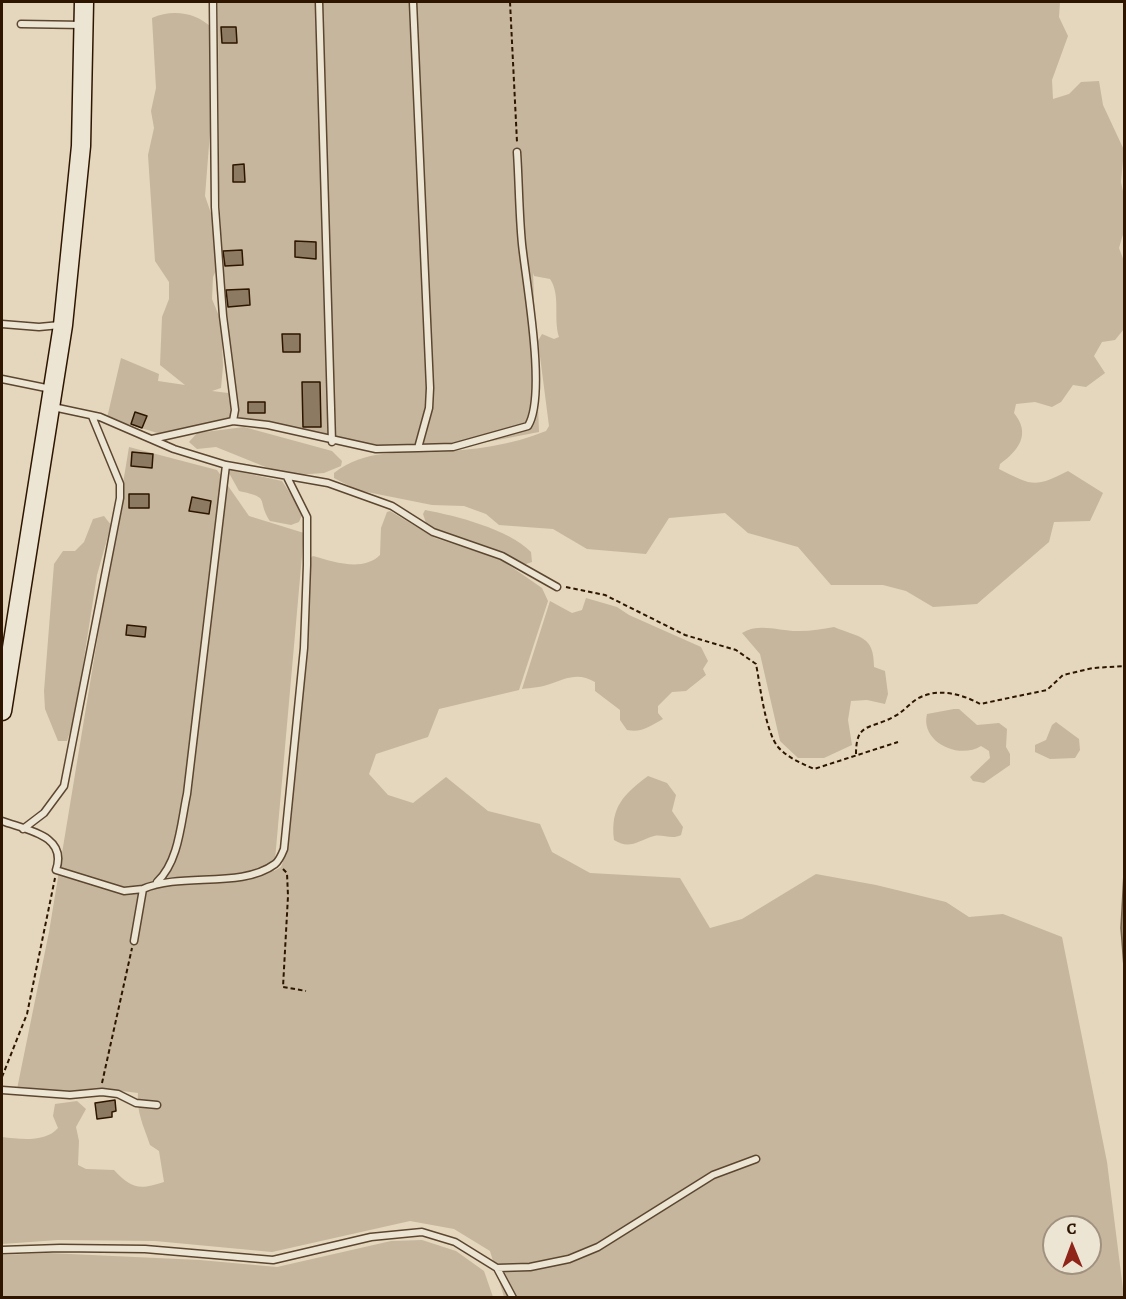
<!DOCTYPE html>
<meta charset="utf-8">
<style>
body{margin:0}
#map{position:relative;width:1126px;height:1299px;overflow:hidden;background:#e4d7bd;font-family:Alegreya,serif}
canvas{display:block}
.frame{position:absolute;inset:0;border:3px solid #2e1500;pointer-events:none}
.north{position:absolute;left:1042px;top:1215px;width:60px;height:60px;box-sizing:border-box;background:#ede5d4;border:2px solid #a1927f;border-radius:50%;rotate:359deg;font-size:16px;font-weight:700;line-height:24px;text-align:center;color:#2e1500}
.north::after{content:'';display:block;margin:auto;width:21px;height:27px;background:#8f2418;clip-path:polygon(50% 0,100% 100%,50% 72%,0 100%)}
</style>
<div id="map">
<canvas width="1126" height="1299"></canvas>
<div class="frame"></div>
<div class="north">С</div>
</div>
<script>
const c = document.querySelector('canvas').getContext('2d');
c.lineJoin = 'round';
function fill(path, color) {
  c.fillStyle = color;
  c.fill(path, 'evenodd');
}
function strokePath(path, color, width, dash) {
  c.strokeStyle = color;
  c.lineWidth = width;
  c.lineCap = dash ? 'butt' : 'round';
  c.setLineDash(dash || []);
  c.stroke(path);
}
const green = new Path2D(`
 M218 2H1060L1059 17 1068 36 1052 80 1053 99 1069 94 1081 82 1099 81 1103 105 1124 150 1121 182 1124 196V231L1119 248 1124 261V329L1115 340 1102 342 1094 356 1105 373 1086 387 1073 385 1061 402 1052 407 1035 402 1016 404 1014 413C1031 434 1019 450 1000 464L999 469C1033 486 1034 488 1068 471L1103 493 1090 521 1054 522 1049 542 977 604 933 607 906 591 883 585H831L798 547 748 533 725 513 669 518 646 554 587 549 553 529 499 525 486 514 464 506 432 505 357 490 334 478V473C365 449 400 453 437 452 474 450 512 445 546 431L549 426 538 341 542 334 554 339 559 337C553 318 561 295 550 279L534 276 533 273 539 432 456 448 379 452 223 420 161 434 107 418 121 358 159 374 158 381 185 385 160 365 162 317 169 299V282L155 261 148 155 154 128 151 111 156 88 152 18C172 9 196 12 212 28V107L205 196 214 222 218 266 213 277 212 299 221 321 223 366 221 388 212 391 228 393 219 188Z
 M244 427 332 451 342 461 341 466 324 473 295 475 268 468 216 447 197 449 189 442 197 433Z
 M129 447 217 470 249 516 304 533 274 871 281 867 288 848 307 625 308 560 313 556C334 562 363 572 380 555L381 528 387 512 390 511 435 538 500 559 542 588 548 601 519 690 439 709 428 737 376 754 369 774 388 795 413 803 446 777 488 811 540 824 552 852 590 873 680 878 710 928 742 919 816 874 876 885 946 902 969 917 1003 914 1062 937 1107 1162 1124 1297H504L490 1251 454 1229 410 1221 272 1252 155 1241 58 1240 2 1244V1137C19 1139 45 1143 58 1128L53 1116 55 1104 77 1101 86 1109 76 1127 79 1141 78 1165 86 1169 114 1170C132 1189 139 1190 164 1182L159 1151 150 1145C144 1127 136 1111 138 1093L106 1089 70 1093 17 1089 49 932ZM1054 1227H1090V1263H1054Z
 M231 470 282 481 303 513 299 522 291 525 270 521C256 499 272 498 239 491L229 473Z
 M425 510C457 516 508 529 531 552L532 562 523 565 431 529 427 526 423 514Z
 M104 516 111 525 97 575 75 716 67 741H58L45 709 44 691 54 564 63 551H75L84 542 93 519Z
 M586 598 617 607 629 615 701 647 708 661 703 669 706 675 686 691 672 692 658 706V713L663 719C650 726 642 733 627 730L620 720V710L595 691V682C579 672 566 678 550 684 542 687 531 688 522 689L550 601 572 613 582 610Z
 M834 627C860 638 874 635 874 667L885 671 888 694 885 704 867 700 851 701 848 720 852 745 824 758H798L780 741 760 654 742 633C760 622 781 632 800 631 811 631 823 629 834 627Z
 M954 709H959L977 725 999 723 1007 729 1006 747 1010 754V765L984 783 973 781 970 777 990 758 989 751 981 746C959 760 920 742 927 714Z
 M1056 722 1079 739 1080 750 1075 758 1050 759 1035 752V745L1046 740 1052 725Z
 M648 776 667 783 676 795 672 811 683 827 681 835C672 840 663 834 654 836 637 841 630 850 614 840 610 807 624 794 648 776Z
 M422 1240 456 1251 484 1271 493 1297H2V1255L48 1253 200 1260 277 1267 391 1241Z`);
const water = new Path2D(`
 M1124 873V967L1121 928Z`);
const building = new Path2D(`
 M221 27H236L237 43H222Z
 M244 164 245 182H233V165Z
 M295 241 316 242V259L295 257Z
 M242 250 243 265 225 266 223 251Z
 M249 289 250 305 228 307 226 290Z
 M282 334H300V352H283Z
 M302 382H320L321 427H303Z
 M248 402H265V413H248Z
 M135 412 147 416 142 428 131 424Z
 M132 452 153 454 152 468 131 466Z
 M129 494H149V508H129Z
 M192 497 211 501 209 514 189 511Z
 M127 625 146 627 145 637 126 635Z
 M115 1100 116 1111 112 1112V1117L97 1119 95 1103Z`);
const path = new Path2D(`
 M510 2 517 142
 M566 587 605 595 685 635 736 650 756 664C760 684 765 731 778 747 788 758 801 763 814 769L898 742
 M856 754C856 721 871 730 895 716 903 712 909 704 917 699 937 687 962 694 980 704L1047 690 1063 675 1093 668 1124 666
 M283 869 287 873 288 896 283 987 306 991
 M2 1077 27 1014 55 878
 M102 1083 132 948`);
const lane = new Path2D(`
 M213 2 215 207 223 316 235 410 233 421
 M319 2 332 442
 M413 2 430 388 429 408 418 448
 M21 24 83 25
 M2 324 39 327 60 325
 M2 379 51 389
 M53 407 100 417 174 449 226 465 328 483 392 506 433 532 502 556 557 587
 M152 439 233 421 268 425 376 449 418 448 453 447 528 426C547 395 526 283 522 244 519 213 519 182 517 152
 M2 821C26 830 68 835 56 870L124 891 143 889
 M23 829 44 813 64 786 120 498V484L92 416
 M157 882C179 862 181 822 187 794L226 465
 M134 941 143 889C182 872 241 889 275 864 279 861 282 854 284 849L304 648 307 565V517L287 477
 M2 1090 70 1095 102 1092 118 1094 136 1103 157 1105
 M2 1250 60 1248 145 1249 273 1260 371 1237 422 1232 455 1242 497 1268 530 1267 569 1259 598 1247 713 1175 756 1159
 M497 1268 513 1298`);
const secondary = new Path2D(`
 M2 711 63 325 81 146 84 2`);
fill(green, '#c5b69d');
fill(water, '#a6957d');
strokePath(water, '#76624b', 1.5);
fill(building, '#8d7a62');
strokePath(building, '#2e1500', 1.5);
strokePath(lane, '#5c462f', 9);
strokePath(secondary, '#2e1500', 21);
strokePath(path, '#2e1500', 2, [4.5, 3]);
strokePath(lane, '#ede5d4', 6);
strokePath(secondary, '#ede5d4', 18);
</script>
